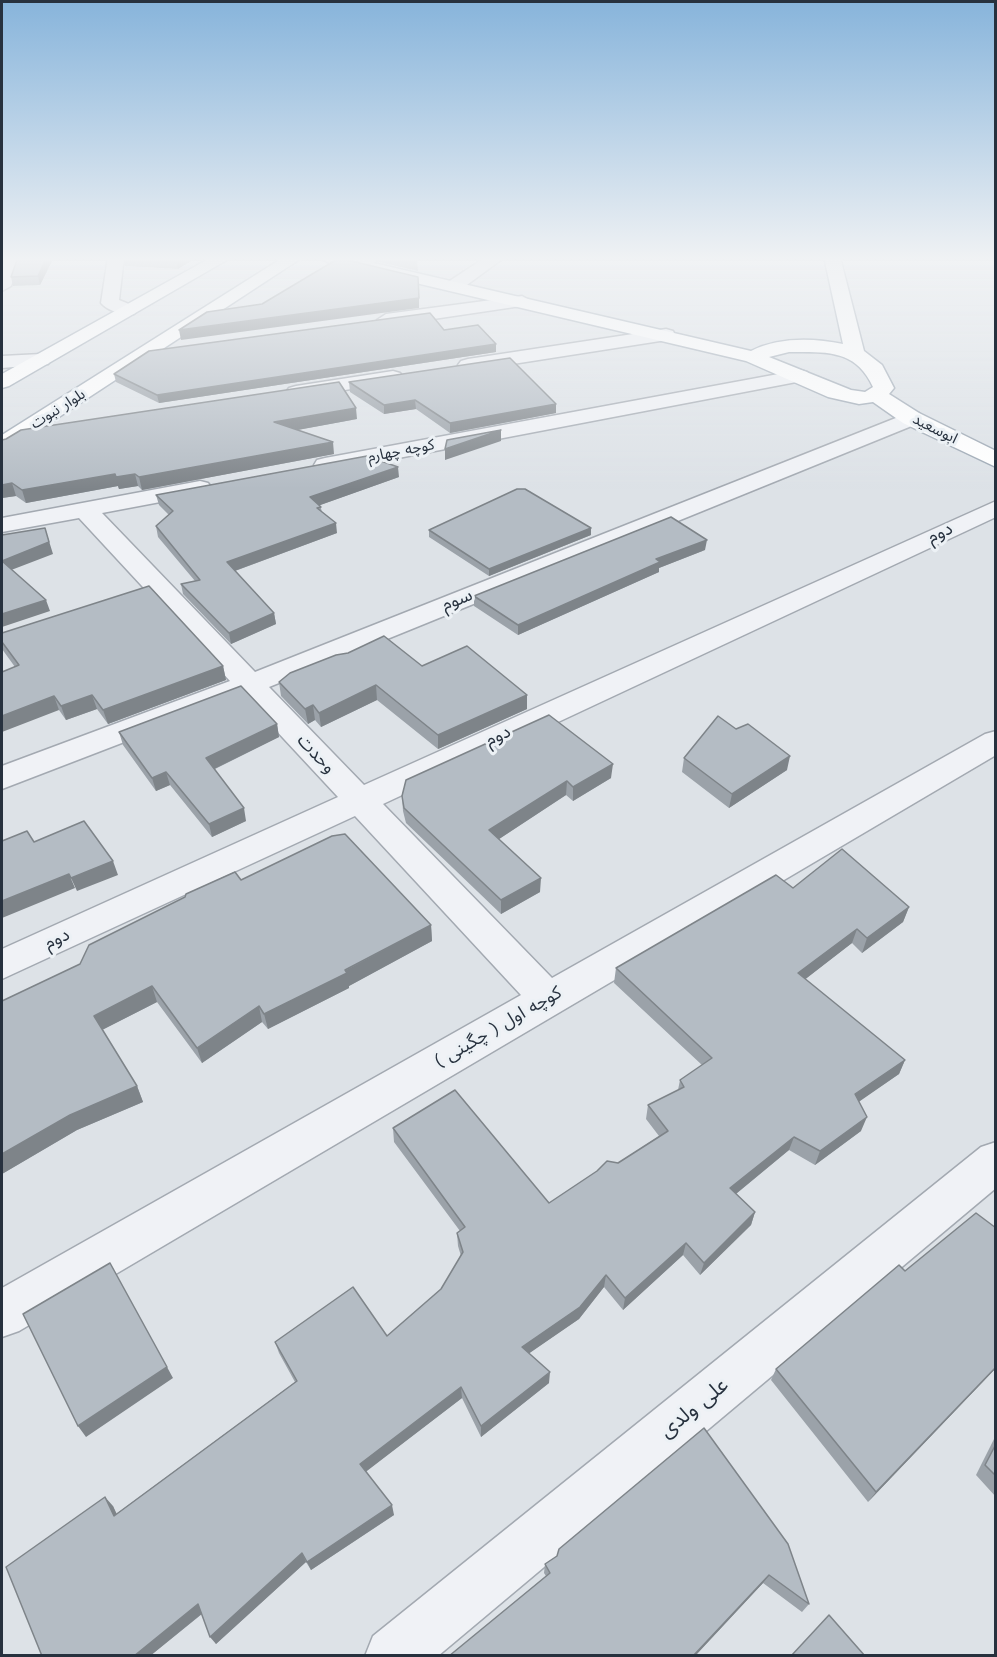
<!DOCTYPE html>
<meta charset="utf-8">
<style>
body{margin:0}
#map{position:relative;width:997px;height:1657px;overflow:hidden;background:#dde2e7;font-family:"Work Sans",sans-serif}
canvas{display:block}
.frame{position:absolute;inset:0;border:3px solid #27313e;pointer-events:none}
</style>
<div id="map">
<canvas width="997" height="1657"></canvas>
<div class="frame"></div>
</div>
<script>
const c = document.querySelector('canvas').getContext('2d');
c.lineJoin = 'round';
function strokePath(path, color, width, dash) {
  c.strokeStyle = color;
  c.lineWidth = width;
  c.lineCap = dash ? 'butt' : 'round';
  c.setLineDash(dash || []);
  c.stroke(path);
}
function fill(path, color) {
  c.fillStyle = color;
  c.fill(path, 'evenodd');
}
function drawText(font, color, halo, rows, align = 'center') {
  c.font = font + ' "Work Sans","Noto Sans Arabic",sans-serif';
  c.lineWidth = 6;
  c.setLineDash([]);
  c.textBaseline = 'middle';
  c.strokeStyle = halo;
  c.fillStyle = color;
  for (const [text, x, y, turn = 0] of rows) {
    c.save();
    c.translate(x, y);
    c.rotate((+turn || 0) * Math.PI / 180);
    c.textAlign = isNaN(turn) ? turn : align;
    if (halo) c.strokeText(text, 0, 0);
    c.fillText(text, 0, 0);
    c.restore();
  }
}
const minor = new Path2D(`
 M6 257H22L11 286 2 291V267Z
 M108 257H124L119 300 134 306 137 310 134 314C124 316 108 311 101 303Z
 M362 257H381L367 269H355L353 265Z
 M486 257H505L460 290H448L445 286 448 282Z
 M522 296 531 301 528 305 386 326 377 320 386 314Z
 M666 329 673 331 675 335 673 339 468 371 461 369 458 365 461 361 468 359Z
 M41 354 51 360 48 364 2 368V356Z
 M800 370 807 372 810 376 807 380 325 472 317 470 314 465 317 460 325 458Z
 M393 371 400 373 403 377 400 381 296 398 289 396 286 392 289 388 296 386Z
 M911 412 919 413 922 418 919 423 269 687 364 785 996 501V517L383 804 552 978 985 734 996 731V755L19 1331 2 1337V1288L521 995 355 816 2 979V949L338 797 244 696 2 789V766L230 681 79 518 2 532V518L200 481 208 483 212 488 208 493 102 513 255 672Z
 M996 1142V1188L438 1656H365L373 1636 981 1147Z`);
const major = new Path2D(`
 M212 257H232L9 386 2 388V374Z
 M284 257H303L10 449 2 450V435Z
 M319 257H348L751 351C779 337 813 338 843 344L824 257H840L864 351 882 365 894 388 889 394 919 413 996 451V467L903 423 873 402 859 404 828 397 746 361 327 262ZM789 352C826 352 856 349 873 387L865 392 851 390 769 357Z`);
const wall = new Path2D(`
 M18 257H54L40 285 13 286 11 277Z
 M123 257H197L178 269 125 266Z
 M378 257H417L418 271 379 262Z
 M444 330 496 352 159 403 116 382 114 374Z
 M349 382 556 404V413L450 433 416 409 384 414 350 392Z
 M357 419 297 430 334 454 142 490 138 486 119 489 118 486 26 503 16 496 2 498V440Z
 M399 477 320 505 322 512 337 533 235 571 274 613 276 624 231 644 183 594 181 584 195 581 158 537 156 526 169 515 159 505 156 495Z
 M429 530 591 535 489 576 429 537Z
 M705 550 659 568V572L518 635 474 606V596Z
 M2 633 223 666 226 680 108 724 97 709 66 720 59 710 15 667 2 649Z
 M422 666 527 695V709L438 749 377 700 321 727 315 720 308 724 281 696 279 682Z
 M277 724 279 737 215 769 246 821 212 837 170 785 156 791 123 745 119 732Z
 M684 758 787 770 729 808 682 772Z
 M611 778 573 801 566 795 499 839 540 892 501 914 406 823 403 811 402 796 406 780Z
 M241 880 431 925 432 941 349 986V988L268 1029 262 1022 202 1063 157 1002 102 1030 137 1086 143 1102 77 1130 2 1174V1001L80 964Z
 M793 888 909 907 903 922 862 953 852 943 805 979 905 1060 899 1074 859 1101 861 1131 815 1165 789 1150 736 1194 755 1212 751 1225 700 1275 683 1255 623 1310 604 1287 579 1319 529 1353 549 1383 481 1437 462 1398 366 1471 394 1515 311 1570 306 1562 216 1644 202 1614 150 1656H42L113 1506 116 1514 295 1382 279 1353 275 1342 387 1336 441 1289 461 1256 458 1246 457 1233 460 1231 394 1142 393 1128 549 1203 618 1163 659 1136 646 1119 648 1105 678 1090 680 1080 702 1065 614 983 616 968Z
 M996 1228V1368L868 1502 771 1380 776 1369 905 1271Z
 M704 1428 809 1604 802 1612 763 1583 695 1656H449L546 1576 544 1573 545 1564 557 1556Z
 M996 1435V1497L976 1475Z`);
const shadedWall = new Path2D(`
 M47 257H54L40 285 38 276Z
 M181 257H197L178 269 176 260Z
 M419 298V308L181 340 179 330Z
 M496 344V352L159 403 157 395Z
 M415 400 416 409 384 414V405Z
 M556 404V413L450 433V423Z
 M356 408 357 419 276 434 274 422Z
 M501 430V441L445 460V449Z
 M333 442 334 454 142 490 139 477Z
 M398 467 399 477 312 508 310 497Z
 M115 474H135L138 486 119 489 118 486 26 503 22 490Z
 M12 483 16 496 2 498V485Z
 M336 523 337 533 229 573 227 562Z
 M45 528 53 554 6 572 2 561Z
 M591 528V535L489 576V569Z
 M707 540 705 550 659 568V572L518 635V625L656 559Z
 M46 600 50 611 2 627V614Z
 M274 613 276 624 231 644 229 633Z
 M223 666 226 680 108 724 103 710Z
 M376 685 377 700 321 727 319 713Z
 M92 695 97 709 66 720 61 706Z
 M527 695V709L438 749V735Z
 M54 696 59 710 2 732V716Z
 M313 705 315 720 308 724 305 709Z
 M277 724 279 737 210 771 206 758Z
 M790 756 787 770 729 808 732 794Z
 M613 764 611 778 573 801V787Z
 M166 772 170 785 156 791 152 778Z
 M567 781 566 795 490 845 489 830Z
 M244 808 246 821 212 837 209 824Z
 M113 861 118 875 77 891 71 878Z
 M69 874 75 888 2 918V901Z
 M541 878 540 892 501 914V900Z
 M909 907 903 922 862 953 867 938Z
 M431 925 432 941 349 986V988L268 1029 264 1014Z
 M857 929 852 943 794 988 798 973Z
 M152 986 157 1002 100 1031 94 1016Z
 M259 1006 262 1022 202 1063 197 1048Z
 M905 1060 899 1074 850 1108 855 1094Z
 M137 1086 143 1102 77 1130 2 1174V1154L70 1115Z
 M867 1117 861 1131 815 1165 820 1151Z
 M794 1137 789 1150 726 1202 730 1188Z
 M755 1212 751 1225 700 1275 704 1263Z
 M686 1243 683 1255 623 1310 625 1298Z
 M606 1275 604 1287 579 1319 521 1359 522 1347Z
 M167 1367 173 1378 86 1437 78 1426Z
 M996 1367V1368L868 1502 876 1492Z
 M550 1372 549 1383 481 1437V1426Z
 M461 1387 462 1398 363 1474 360 1464Z
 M105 1497 113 1506 122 1525 114 1516Z
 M392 1505 394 1515 311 1570 307 1562Z
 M302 1553 306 1562 216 1644 210 1637Z
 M769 1575 763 1583 695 1656H693Z
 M198 1604 204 1612 150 1656H134Z`);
const building = new Path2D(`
 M18 257H47L38 276 11 277Z
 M123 257H181L176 260Z
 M404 257H417V260Z
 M339 258 418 277 419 298 179 330 207 312 262 304Z
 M430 313 444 330 478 325 496 344 157 395 114 374 149 351Z
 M510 358 556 404 450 423 415 400 384 405 349 382Z
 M339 382 356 408 274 422 333 442 139 477 135 474 116 477 115 474 22 490 12 483 2 485V440L6 439 21 430Z
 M501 430 445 449 447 440Z
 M367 456 398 467 310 497 321 507 317 508 336 523 227 562 274 613 229 633 181 584 200 580 156 526 173 511 156 495Z
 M517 489H525L591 528 489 569 429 530Z
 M671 517 707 540 656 559 660 562 518 625 474 596Z
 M45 528 49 542 2 561 46 600 2 614V535Z
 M149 586 223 666 103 710 92 695 61 706 54 696 2 716V672L19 665 2 642V633Z
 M384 636 422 666 467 646 527 695 438 735 376 685 319 713 313 705 305 709 279 682 290 673 336 655 348 653Z
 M241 686 277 724 206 758 244 808 209 824 166 772 152 778 119 732Z
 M549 715 613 764 573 787 567 781 489 830 541 878 501 900 404 808 402 796 406 780Z
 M718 716 736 729 748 724 790 756 732 794 684 758Z
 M84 821 113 861 71 878 69 874 2 901V841L27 831 34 842Z
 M345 834 431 925 345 970 347 973 264 1014 259 1006 197 1048 152 986 94 1016 137 1086 70 1115 2 1154V1001L80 964 89 945 185 897 186 894 235 872 241 880 332 836Z
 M842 849 909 907 867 938 857 929 798 973 905 1060 855 1094 867 1117 820 1151 794 1137 730 1188 755 1212 704 1263 686 1243 625 1298 606 1275 580 1307 522 1347 550 1372 481 1426 461 1387 360 1464 392 1505 307 1562 302 1553 210 1637 198 1604 134 1656H42L6 1567 105 1497 114 1516 297 1381 275 1342 353 1287 387 1336 441 1289 463 1252 457 1233 465 1227 393 1128 455 1090 549 1203 597 1171 607 1161 618 1163 668 1131 648 1105 684 1087 680 1080 712 1058 616 968 776 875 793 888Z
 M976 1213 996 1228V1367L876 1492 776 1369 899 1265 905 1271Z
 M110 1263 167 1367 78 1426 23 1314Z
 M704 1428 788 1544 809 1604 769 1575 693 1656H449L550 1573 545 1564 557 1556 559 1549Z
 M996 1444V1476L985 1465Z
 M829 1615 865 1656H791Z`);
const farStreetnames = [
 ["بلوار نبوت",58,409,-32],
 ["ابوسعید",935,429,27],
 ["کوچه چهارم",401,451,-11]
];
const streetNames = [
 ["دوم",940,533,-25],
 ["سوم",457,600,-22],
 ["دوم",498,736,-25],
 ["وحدت",316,754,47],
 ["دوم",57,939,-25],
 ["کوچه اول ( چگینی )",498,1027,-30]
];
const nearStreetnames = [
 ["علی ولدی",694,1408,-39]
];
strokePath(minor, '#a3a9b1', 3);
strokePath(major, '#9ca7b3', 3);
fill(minor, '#f0f2f6');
fill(major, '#fff');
fill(wall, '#9ba2a9');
fill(shadedWall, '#7e8489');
fill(building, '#b4bcc4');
strokePath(building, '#7e8489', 1.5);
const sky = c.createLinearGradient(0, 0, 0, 489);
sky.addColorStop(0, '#87b4db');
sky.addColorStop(0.53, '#f0f2f4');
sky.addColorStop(1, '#f0f2f400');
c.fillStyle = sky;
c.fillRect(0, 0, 997, 489);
drawText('15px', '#27313e', '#ecf1f5', farStreetnames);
drawText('18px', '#27313e', '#ecf1f5', streetNames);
drawText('21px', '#27313e', '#ecf1f5', nearStreetnames);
</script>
